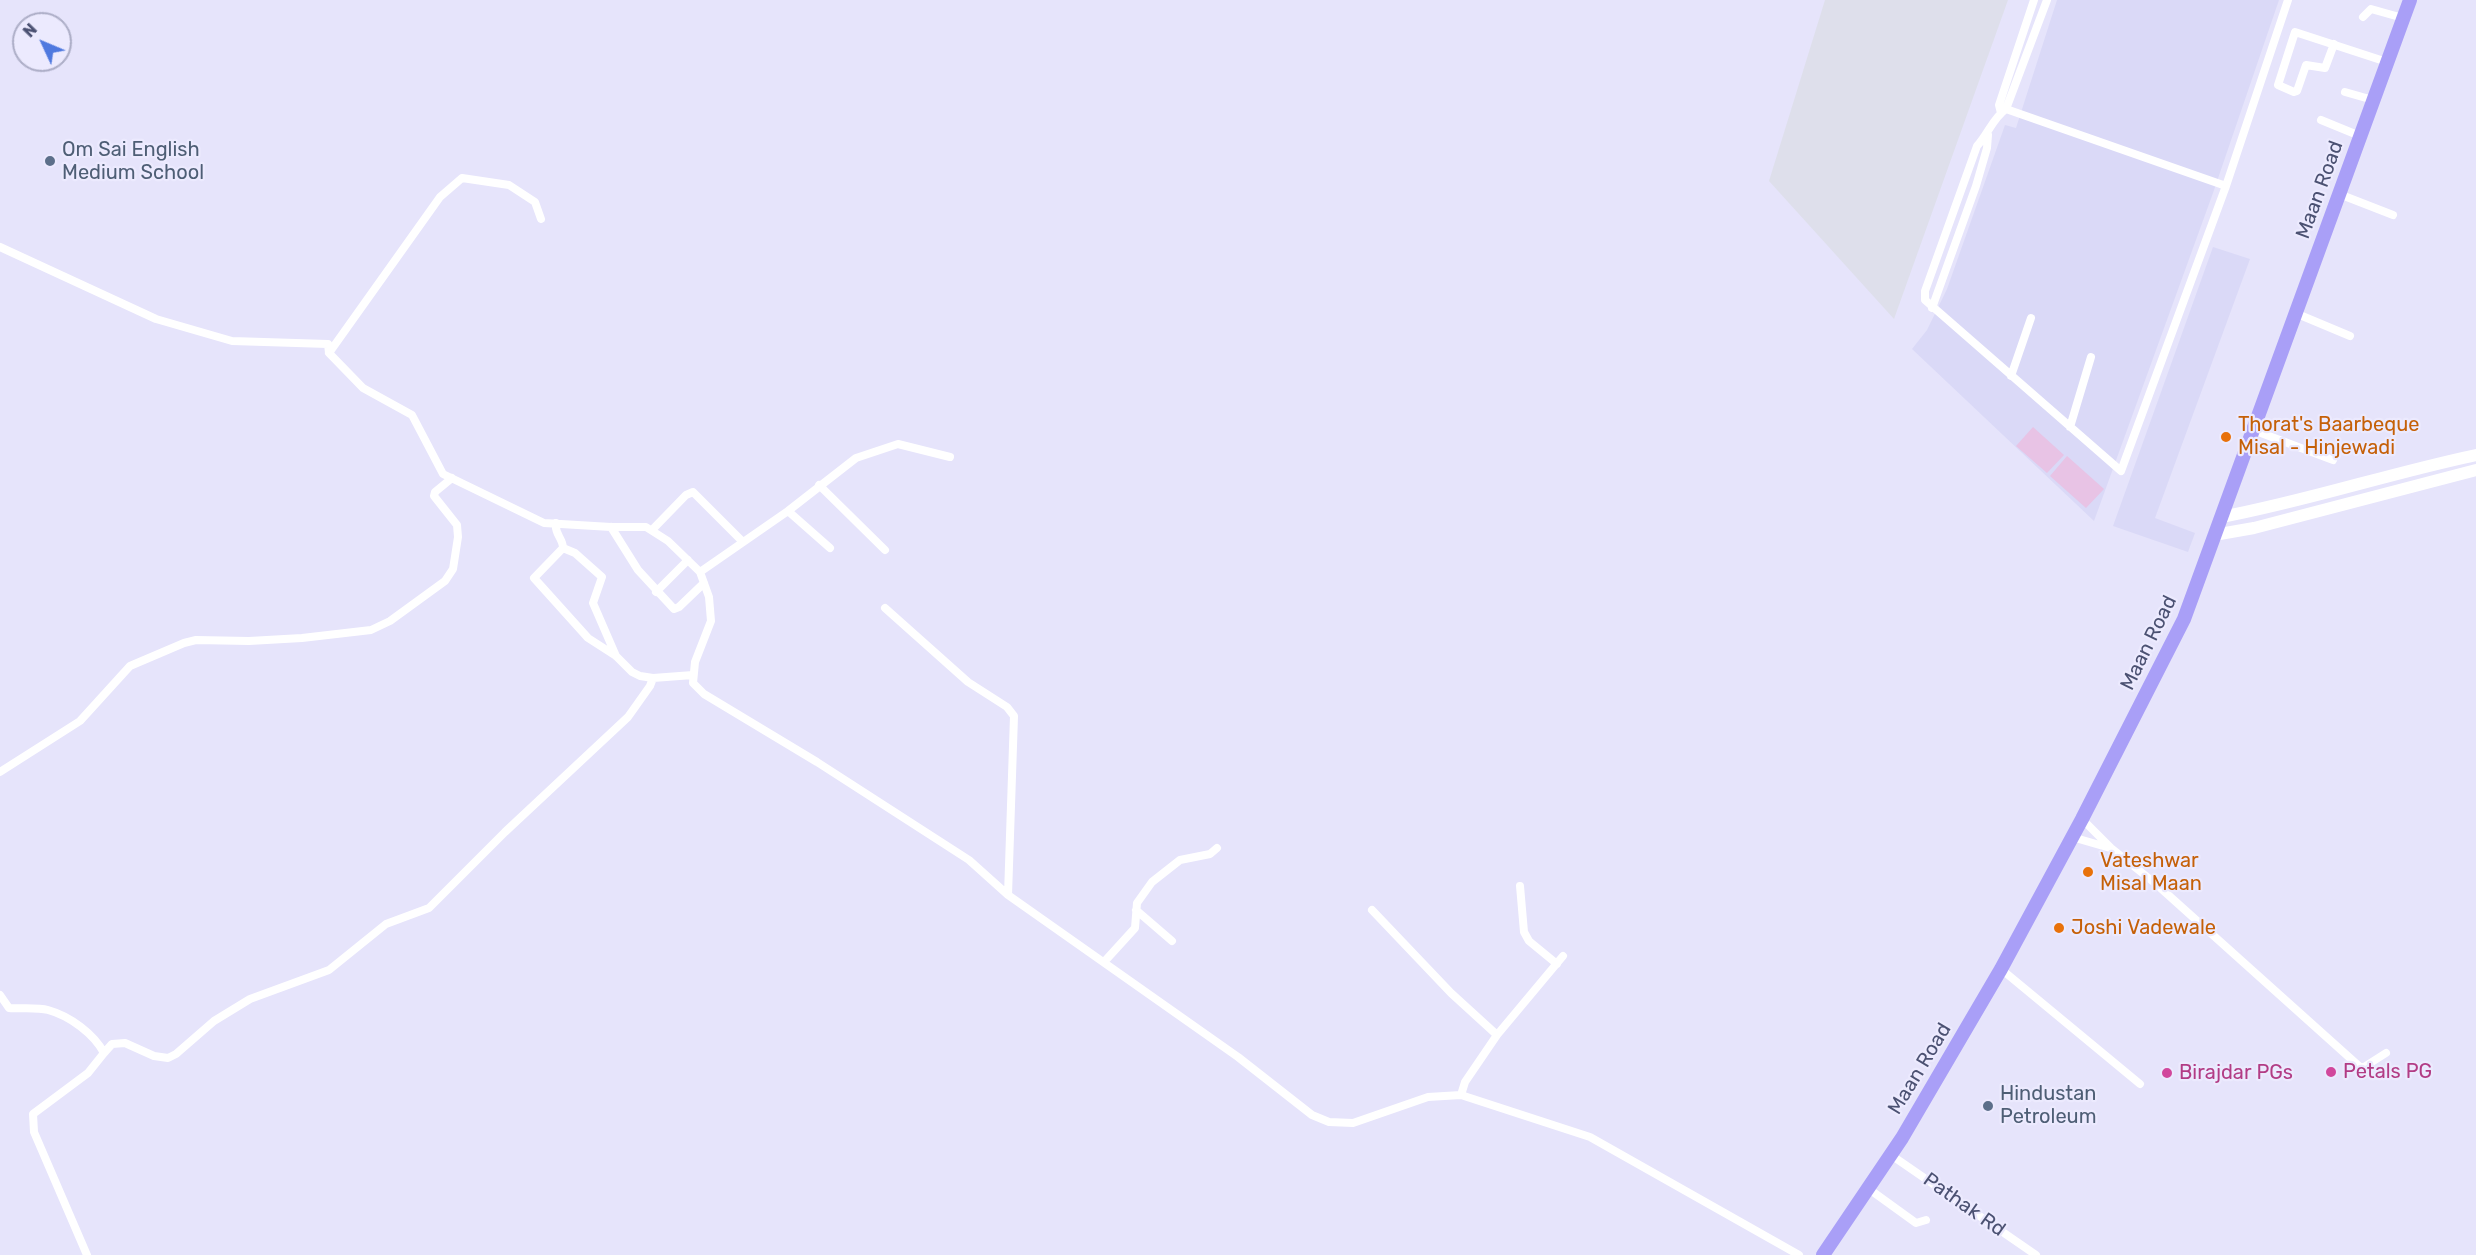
<!DOCTYPE html>
<style>
body{margin:0}
#map{position:relative;width:2476px;height:1255px;overflow:hidden;background:#e6e4fb;font-family:Rubik,sans-serif}
canvas{display:block}
.north{position:absolute;left:12px;top:12px;width:60px;height:60px;box-sizing:border-box;background:#eceafe;border:2px solid #acadc6;border-radius:50%;rotate:314deg;font-size:16px;font-weight:700;line-height:24px;text-align:center;color:#4b5172}
.north::after{content:'';display:block;margin:auto;width:21px;height:27px;background:#4f79df;clip-path:polygon(50% 0,100% 100%,50% 72%,0 100%)}
</style>
<div id="map">
<canvas width="2476" height="1255"></canvas>
<div class="north">N</div>
</div>
<script>
const c = document.querySelector('canvas').getContext('2d');
c.lineJoin = 'round';
function fill(path, color) {
  c.fillStyle = color;
  c.fill(path, 'evenodd');
}
function strokePath(path, color, width, dash) {
  c.strokeStyle = color;
  c.lineWidth = width;
  c.lineCap = dash ? 'butt' : 'round';
  c.setLineDash(dash || []);
  c.stroke(path);
}
function drawText(font, color, halo, rows, align = 'center') {
  c.font = font + ' Rubik,sans-serif';
  c.lineWidth = 4.5;
  c.setLineDash([]);
  c.textBaseline = 'middle';
  c.strokeStyle = halo;
  c.fillStyle = color;
  for (const [text, x, y, turn = 0] of rows) {
    c.save();
    c.translate(x, y);
    c.rotate((+turn || 0) * Math.PI / 180);
    c.textAlign = isNaN(turn) ? turn : align;
    if (halo) c.strokeText(text, 0, 0);
    c.fillText(text, 0, 0);
    c.restore();
  }
}
const residential = new Path2D(`
 M2057 0H2279L2213 193 2094 521 1912 349 1927 330 1947 289 2005 125 2016 128Z
 M2213 247 2250 259 2155 518 2195 533 2188 552 2113 526Z`);
const industrial = new Path2D(`
 M1825 0H2008L1894 319 1769 181Z`);
const green = new Path2D(`
 M2033 427 2064 455 2047 473 2016 446Z
 M2067 456 2104 489 2086 508 2050 476Z`);
const minor = new Path2D(`
 M2047 0 2006 109C1993 118 1988 134 1977 146L1925 291V300L2121 471 2226 186 2288 0
 M2363 17 2371 9 2403 18
 M2334 44 2325 68 2306 65 2297 91 2294 92 2278 85 2295 32 2387 62
 M2345 92 2373 100
 M2006 109 2226 186
 M2001 113 1999 105 2034 0
 M2321 120 2360 136
 M2339 194 2393 215
 M0 247 156 319 232 341 328 344 329 353 363 388 412 415 443 474 544 523 611 527H646L668 541 700 572 709 597 711 621 695 662 693 683 704 694 817 762 969 860 1008 895 1238 1057 1312 1115 1329 1122 1353 1123 1428 1097 1461 1095 1590 1137 1799 1255
 M1932 308 1976 186 1987 148 1988 135
 M2295 313 2350 336
 M329 353 440 197 462 178 509 185 535 202 541 219
 M2011 376 2031 318
 M2070 427 2091 357
 M2253 430 2333 460
 M819 485 885 550
 M788 511 830 548
 M556 523C554 534 563 538 563 548L534 578 588 638 616 656 632 672 640 676 653 678
 M611 527 638 570 674 609 679 607 704 583
 M652 530 686 495 693 492 743 542
 M563 548 575 553 602 577 593 603 616 656
 M700 572 788 511 856 458 898 444 950 457
 M656 592 688 560
 M885 608 968 682 1007 707 1014 716 1008 895
 M0 772 80 721 130 666 184 643 196 640 249 641 302 638 371 630 390 621 445 581 453 569 458 537 457 525 434 496 435 492 452 478
 M2082 819 2111 848 2156 884 2360 1067H2364L2386 1053
 M2072 837 2110 848
 M1520 886 1524 932 1529 941 1557 964
 M1136 910 1172 941
 M1372 910 1451 993 1497 1035
 M1104 962 1135 928 1137 903 1152 882 1180 860 1210 854 1217 848
 M2001 969 2140 1084
 M0 995 9 1008C21 1009 37 1007 48 1010 70 1016 94 1034 104 1053L88 1073 33 1114 34 1132 87 1255
 M104 1053 112 1044 125 1043 154 1056 168 1058 176 1054 214 1021 250 999 329 970 386 924 429 908 505 832 628 717 650 686 653 678 693 675
 M1461 1095 1465 1082 1497 1035 1563 956
 M1891 1155 2036 1255
 M1869 1189 1916 1223 1926 1220`);
const secondary = new Path2D(`
 M2221 517C2307 501 2390 473 2476 455
 M2214 535 2254 528 2476 470`);
const primary = new Path2D(`
 M1823 1255 1902 1138 2001 969 2082 819 2184 619 2410 0`);
const markers = [
 [50,161,6,"#5c6f8a"],
 [2226,437,6,"#e8710a"],
 [2088,872,6,"#e8710a"],
 [2059,928,6,"#e8710a"],
 [2331,1072,6,"#d1479c"],
 [2167,1073,6,"#d1479c"],
 [1988,1106,6,"#5c6f8a"]
];
const serviceNames = [
 ["Om Sai English",62,150],
 ["Medium School",62,173],
 ["Hindustan",2000,1094],
 ["Petroleum",2000,1117]
];
const streetNames = [
 ["Maan Road",2320,190,-70],
 ["Maan Road",2149,643,-64],
 ["Maan Road",1920,1069,-59],
 ["Pathak Rd",1964,1205,35]
];
const foodNames = [
 ["Thorat's Baarbeque",2238,425],
 ["Misal - Hinjewadi",2238,448],
 ["Vateshwar",2100,861],
 ["Misal Maan",2100,884],
 ["Joshi Vadewale",2071,928]
];
const hotelNames = [
 ["Petals PG",2343,1072],
 ["Birajdar PGs",2179,1073]
];
fill(residential, '#dad9f7');
fill(industrial, '#dedfeb');
fill(green, '#e8c3e5');
strokePath(minor, '#fff', 8);
strokePath(secondary, '#fff', 12);
strokePath(primary, '#a99ff7', 14);
for (const [x, y, r, color] of markers) {
  const dot = new Path2D();
  dot.arc(x, y, r, 0, 2 * Math.PI);
  c.fillStyle = color;
  c.fill(dot);
  strokePath(dot, '#eceafe', 2);
}
drawText('20px', '#4e5e75', '#eceafe', serviceNames, 'left');
drawText('20px', '#4b5172', '#eceafe', streetNames);
drawText('20px', '#c56008', '#eceafe', foodNames, 'left');
drawText('20px', '#b23c85', '#eceafe', hotelNames, 'left');
</script>
